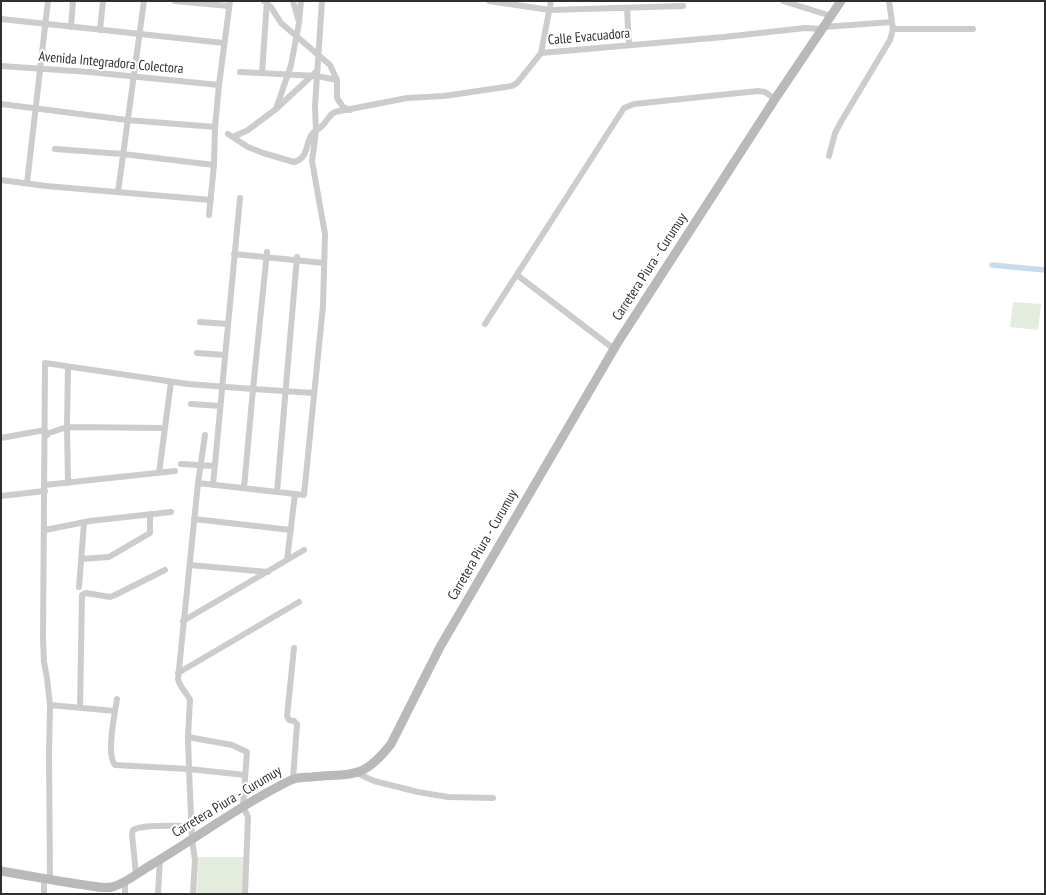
<!DOCTYPE html>
<style>
body{margin:0}
#map{position:relative;width:1046px;height:895px;overflow:hidden;background:#fff;font-family:"PT Sans Narrow",sans-serif}
canvas{display:block}
.frame{position:absolute;inset:0;border:2px solid #2f2f2f;pointer-events:none}
</style>
<div id="map">
<canvas width="1046" height="895"></canvas>
<div class="frame"></div>
</div>
<script>
const c = document.querySelector('canvas').getContext('2d');
c.lineJoin = 'round';
function fill(path, color) {
  c.fillStyle = color;
  c.fill(path, 'evenodd');
}
function strokePath(path, color, width, dash) {
  c.strokeStyle = color;
  c.lineWidth = width;
  c.lineCap = dash ? 'butt' : 'round';
  c.setLineDash(dash || []);
  c.stroke(path);
}
function drawText(font, color, halo, rows, align = 'center') {
  c.font = font + ' "PT Sans Narrow",sans-serif';
  c.lineWidth = 4;
  c.setLineDash([]);
  c.textBaseline = 'middle';
  c.strokeStyle = halo;
  c.fillStyle = color;
  for (const [text, x, y, turn = 0] of rows) {
    c.save();
    c.translate(x, y);
    c.rotate((+turn || 0) * Math.PI / 180);
    c.textAlign = isNaN(turn) ? turn : align;
    if (halo) c.strokeText(text, 0, 0);
    c.fillText(text, 0, 0);
    c.restore();
  }
}
const green = new Path2D(`
 M1013 302 1041 304 1038 330 1010 327Z
 M198 857H244L243 894H197Z`);
const canal = new Path2D(`
 M992 265 1045 270`);
const street = new Path2D(`
 M175 1 229 6
 M264 1 271 7 281 23 330 65 337 80V98L343 107 350 110
 M293 1 298 19
 M489 1 550 10 683 6
 M783 1 831 16
 M627 8 629 45
 M1 19 224 43
 M71 27 73 1
 M823 27 892 22
 M893 29H973
 M100 30 103 1
 M541 53 551 1
 M1 66 89 72 219 85
 M240 72 317 76 337 80
 M262 73 267 1
 M1 104 127 120 215 127
 M276 109 291 65 299 23 301 1
 M228 134 248 147 263 153 294 162C309 158 305 144 312 134 315 130 319 129 322 126 327 121 329 115 335 112L407 98 444 96 512 86 517 83 541 53 724 37 805 28 822 29
 M233 137 248 130 276 109 317 71
 M55 149 123 154 214 165
 M829 156 835 133 842 120 890 40 893 29 889 1
 M1 180 46 186 211 200
 M27 183 48 1
 M118 192 144 1
 M209 215 214 165 215 127 219 85 230 1
 M234 254 324 263
 M517 275 614 349
 M200 322 228 324
 M485 324 624 108 634 104 758 91 765 92 775 99
 M197 353 225 355
 M68 367 67 427 68 483
 M191 404 220 406
 M45 437 49 433 67 427 165 428
 M1 438 45 430
 M181 464 215 466
 M159 473 171 382
 M198 483 304 495 323 306 325 234 312 161 316 131 315 106 322 1
 M45 485 175 471
 M213 485 240 198
 M244 488 253 389 314 393
 M277 492 297 257
 M1 496 45 491
 M194 519 291 530
 M45 530 90 521 171 512
 M81 559 109 557 150 533V514
 M287 560 295 494
 M190 565 268 572
 M79 587 84 523
 M183 621 304 550
 M178 673 299 602
 M50 705 115 711 117 699
 M80 708 82 595 86 593 110 597 113 596 165 570
 M115 711C113 723 107 756 115 765L189 769 245 775
 M188 737 232 745 247 752 243 806 248 817 245 894
 M357 773 374 781 418 792 448 797 493 798
 M293 779 297 724 294 721 289 720 287 716 294 648
 M136 874 132 834 133 830C142 824 179 826 191 826
 M44 879V894
 M50 880 49 753 50 705 47 678 44 662 43 639 45 363 188 384 253 389 267 252
 M125 894V881
 M158 894 160 859
 M193 894 195 860 192 840 189 769 188 737 190 700C187 693 180 688 178 679L198 483 205 435`);
const secondary = new Path2D(`
 M1 871C29 876 57 881 85 885 93 886 103 889 112 887 125 884 139 872 151 865 198 837 242 804 291 780 297 777 305 777 312 777 352 773 363 780 391 744L440 647 618 342 775 99 841 1`);
const streetNames = [
 ["Calle Evacuadora",589,37,-5],
 ["Avenida Integradora Colectora",111,63,5],
 ["Carretera Piura - Curumuy",650,267,-57],
 ["Carretera Piura - Curumuy",483,545,-60],
 ["Carretera Piura - Curumuy",227,802,-31]
];
fill(green, '#e4eddd');
strokePath(canal, '#c8dbee', 5.5);
strokePath(street, '#ccc', 6);
strokePath(secondary, '#b9b9b9', 9);
drawText('14px', '#2f2f2f', '#fff', streetNames);
</script>
